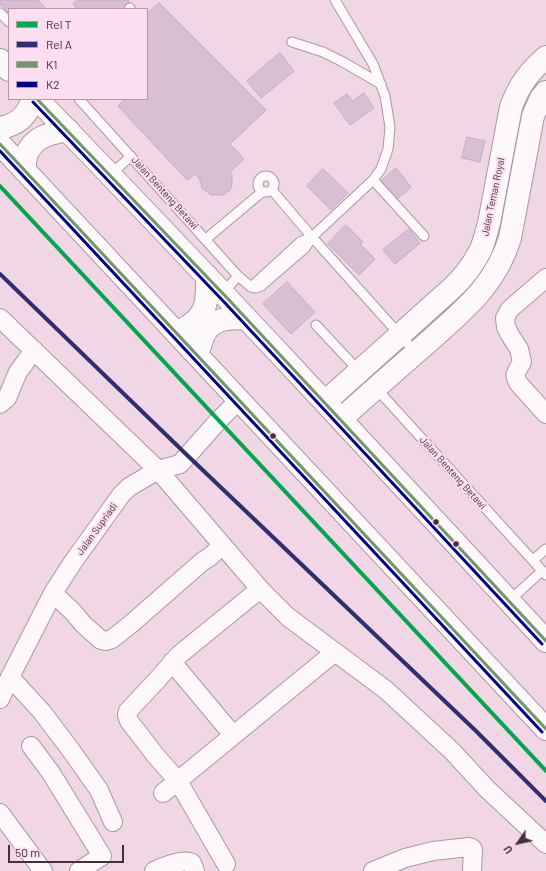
<!DOCTYPE html>
<style>
body{margin:0}
#map{position:relative;width:546px;height:871px;overflow:hidden;background:#f1d6e6;font-family:Barlow,sans-serif}
canvas{display:block}
.legend{position:absolute;left:8px;top:8px;width:140px;height:92px;box-sizing:border-box;background:#fddef0;border:1px solid #b398a8;margin:0;padding:5px 7px;list-style:none;font-size:12px;color:#44303c}
.legend li{display:flex;align-items:center;gap:8px;height:20px}
.legend b{width:20px;border:1px solid #b398a8}
.north{position:absolute;left:498px;top:823px;width:40px;height:40px;-webkit-text-stroke:3px #fddef0;paint-order:stroke;rotate:236deg;font-size:11px;font-weight:700;line-height:16px;text-align:center;color:#44303c}
.north::after{content:'';display:block;margin:auto;width:14px;height:18px;background:#44303c;clip-path:polygon(50% 0,100% 100%,50% 72%,0 100%)}
.scale{position:absolute;left:8px;top:845px;width:116px;height:18px;box-sizing:border-box;border:2px solid #44303c;border-top:0;padding-left:5px;font-size:12px;line-height:14px;white-space:nowrap;color:#44303c;-webkit-text-stroke:3px #fddef0;paint-order:stroke}
</style>
<div id="map">
<canvas width="546" height="871"></canvas>
<ul class="legend">
<li><b style="height:5px;background:#00a651"></b>Rel T</li>
<li><b style="height:5px;background:#2e2f70"></b>Rel A</li>
<li><b style="height:5px;background:#6e986a"></b>K1</li>
<li><b style="height:5px;background:#00008b"></b>K2</li>
</ul>
<div class="north">U</div>
<div class="scale">50 m</div>
</div>
<script>
const c = document.querySelector('canvas').getContext('2d');
c.lineJoin = 'round';
function fill(path, color) {
  c.fillStyle = color;
  c.fill(path, 'evenodd');
}
function strokePath(path, color, width, dash) {
  c.strokeStyle = color;
  c.lineWidth = width;
  c.lineCap = dash ? 'butt' : 'round';
  c.setLineDash(dash || []);
  c.stroke(path);
}
function drawText(font, color, halo, rows, align = 'center') {
  c.font = font + ' Barlow,sans-serif';
  c.lineWidth = 4;
  c.setLineDash([]);
  c.textBaseline = 'middle';
  c.strokeStyle = halo;
  c.fillStyle = color;
  for (const [text, x, y, turn = 0] of rows) {
    c.save();
    c.translate(x, y);
    c.rotate((+turn || 0) * Math.PI / 180);
    c.textAlign = isNaN(turn) ? turn : align;
    if (halo) c.strokeText(text, 0, 0);
    c.fillText(text, 0, 0);
    c.restore();
  }
}
const building = new Path2D(`
 M0 0H38L46 9H9V14L0 4Z
 M78 0H128L131 4 126 9H77L73 4Z
 M159 3 266 110 230 144 244 159 230 172 232 175V184L230 190 224 195H211L202 188 200 180 196 174 187 180 118 106 125 99H147V14Z
 M280 53 294 71 261 98 247 81Z
 M364 93 374 108 350 125 334 103 347 94 353 101Z
 M467 137 485 141 480 162 462 158Z
 M396 168 411 187 395 201 380 182Z
 M323 169 348 193 331 210 307 186Z
 M346 225 363 242 360 244 375 259 359 275 328 244Z
 M409 229 420 243 395 264 383 250Z
 M287 282 315 312 291 334 263 304Z`);
const lane = new Path2D(`
 M129 9 130 8
 M0 13 9 22
 M292 42 323 52 343 62 381 84
 M79 99 238 276 251 287
 M110 175 131 156
 M258 184a8 8 0 1 1 16 0a8 8 0 1 1-16 0Z
 M373 180 424 236
 M272 190 312 237 416 353
 M206 239 262 192
 M251 287 300 242 312 237 373 180 381 169 388 149 390 127 385 96 373 64 335 0
 M251 287 256 288 261 286 305 248 312 237
 M223 293 238 276
 M316 325 360 372
 M375 387 546 575
 M533 560 546 549
 M509 601 542 571`);
const street = new Path2D(`
 M546 278 510 309 505 318 506 327 510 335 519 349 522 362C517 372 512 374 519 384L546 414
 M0 318 158 470 260 589 288 617 386 690 452 751 487 789 546 844
 M0 404 7 398 18 372 34 350
 M53 593 73 612 84 625 101 640 106 641 112 639 131 624 203 561 211 556 222 545
 M172 662 233 735
 M10 677 42 712 70 749 99 790 113 822
 M0 699 10 677 53 593 73 562 121 495 129 487 158 470 180 464 219 420 239 400
 M31 746 51 773 102 856 79 871
 M163 793 335 652
 M0 813 43 871
 M226 864 178 781 156 756 129 721 127 715 128 711 158 679 179 655 260 589
 M154 871C162 867 184 858 192 863L195 871
 M373 871 405 858 433 851 469 847 472 848 473 850 472 871`);
const secondary = new Path2D(`
 M0 60 9 70
 M37 99C210 277 378 459 546 641
 M0 128C17 125 28 116 32 99
 M0 144 546 729
 M24 170C25 165 25 161 26 157 31 137 51 133 68 130
 M177 333C181 330 186 328 190 325 209 312 207 296 207 276
 M197 355C199 349 201 343 203 337 210 318 229 318 246 318
 M325 402 451 289C462 279 472 266 479 253 484 244 486 233 489 223L511 107C519 85 529 72 546 57
 M341 419C369 394 397 369 426 344 462 311 495 287 510 238L533 116 541 98 546 92`);
const bus1 = new Path2D(`
 M37 99 230 301 546 641
 M0 144 546 729`);
const bus2 = new Path2D(`
 M33 102 226 304 542 644
 M0 151 542 732`);
const rail1 = new Path2D(`
 M0 186 546 771`);
const rail2 = new Path2D(`
 M0 274 188 456 476 731 546 801`);
const markers = [
 [273,436,3.5,"#44303c"],
 [436,522,3.5,"#44303c"],
 [456,544,3.5,"#44303c"]
];
const streetNames = [
 ["Jalan Benteng Betawi",165,193,48],
 ["Jalan Teman Royal",493,197,-78],
 ["Jalan Benteng Betawi",453,473,48],
 ["Jalan Supriadi",97,529,-54]
];
fill(building, '#d8bfd4');
strokePath(building, '#c1aebd', 1);
strokePath(lane, '#ac97a3', 11);
strokePath(street, '#ac97a3', 20);
strokePath(secondary, '#ac97a3', 24);
strokePath(lane, '#fdf9fb', 9);
strokePath(street, '#fdf9fb', 18);
strokePath(secondary, '#fdf9fb', 22);
strokePath(bus1, '#6e986a', 3);
strokePath(bus2, '#00008b', 3);
strokePath(rail1, '#00a651', 4);
strokePath(rail2, '#2e2f70', 4);
for (const [x, y, r, color] of markers) {
  const dot = new Path2D();
  dot.arc(x, y, r, 0, 2 * Math.PI);
  c.fillStyle = color;
  c.fill(dot);
  strokePath(dot, '#fddef0', 1.5);
}
drawText('10px', '#44303c', '#fddef0', streetNames);
</script>
